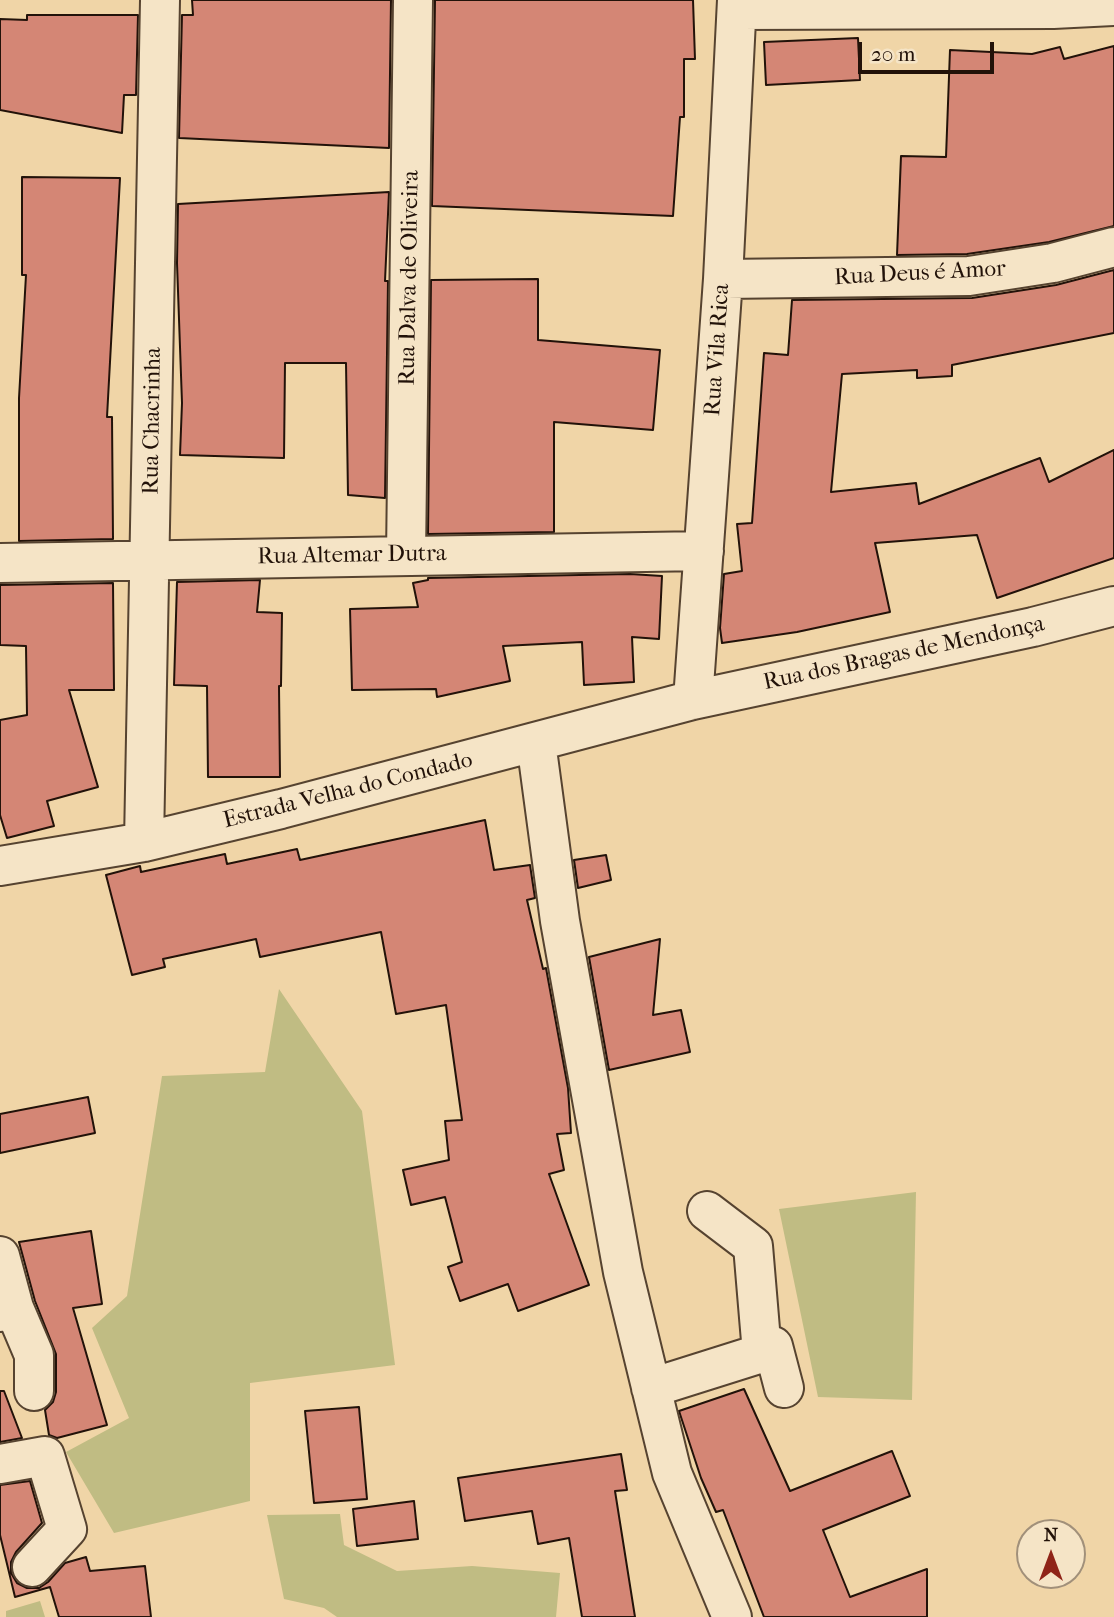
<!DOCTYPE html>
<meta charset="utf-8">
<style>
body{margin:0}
#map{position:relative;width:1114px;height:1617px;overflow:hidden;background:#f0d5a7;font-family:"IM FELL French Canon",serif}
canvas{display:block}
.north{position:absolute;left:1016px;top:1519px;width:70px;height:70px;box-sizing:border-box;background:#f5e4c6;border:2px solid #a1907a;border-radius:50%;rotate:0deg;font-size:19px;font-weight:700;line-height:28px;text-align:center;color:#221209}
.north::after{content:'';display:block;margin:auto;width:24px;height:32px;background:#8f2418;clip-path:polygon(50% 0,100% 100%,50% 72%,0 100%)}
.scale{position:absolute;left:858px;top:42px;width:136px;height:32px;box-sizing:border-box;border:4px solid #221209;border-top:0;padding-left:9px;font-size:21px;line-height:24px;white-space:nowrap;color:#221209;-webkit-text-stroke:5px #f5e4c6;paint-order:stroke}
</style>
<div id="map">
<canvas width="1114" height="1617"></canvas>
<div class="north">N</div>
<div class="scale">20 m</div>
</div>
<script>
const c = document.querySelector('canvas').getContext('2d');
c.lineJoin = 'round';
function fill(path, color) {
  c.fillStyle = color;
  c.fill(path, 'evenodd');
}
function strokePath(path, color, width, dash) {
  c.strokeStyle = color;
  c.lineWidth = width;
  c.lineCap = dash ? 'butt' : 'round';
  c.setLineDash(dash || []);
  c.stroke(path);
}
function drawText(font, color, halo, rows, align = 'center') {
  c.font = font + ' "IM FELL French Canon",serif';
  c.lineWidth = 7;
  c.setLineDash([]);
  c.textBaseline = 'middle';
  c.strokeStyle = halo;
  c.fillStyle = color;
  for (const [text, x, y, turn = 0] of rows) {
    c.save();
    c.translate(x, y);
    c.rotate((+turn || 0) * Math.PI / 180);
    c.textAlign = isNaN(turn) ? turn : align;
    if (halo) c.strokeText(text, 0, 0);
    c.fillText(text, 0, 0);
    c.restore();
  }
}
const green = new Path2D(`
 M279 989 362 1111 395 1365 250 1383V1501L114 1533 66 1452 129 1418 92 1328 127 1296 162 1076 265 1072Z
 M916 1192 912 1400 818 1397 779 1209Z
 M340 1514 344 1545 397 1571 472 1566 560 1573 556 1617H337L324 1608 284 1599 267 1515Z
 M40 1601 45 1617H6V1611Z`);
const building = new Path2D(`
 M192 0H391L389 148 179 138 182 15H193Z
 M435 0H693L695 59H684V117H680L673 216 432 206Z
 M27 15H138L136 95H124L122 133 0 110V19L27 20Z
 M858 38 860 80 766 85 764 42Z
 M1114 46V226L1049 242 967 254 897 255 901 156 946 157 950 50 1032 54 1060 47 1064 59Z
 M22 177 120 178 107 417H112L113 539 19 541V398L26 275H22Z
 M389 192 385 281H388L385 498 348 495 346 363H285L284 458 180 455 182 403 177 263 178 204Z
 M1114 270V333L952 365V376L917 378V370L842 374 831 492 916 483 919 504 1040 458 1049 482 1114 450V558L997 598 977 535 875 543 890 612 797 632 722 643 720 628 724 574 742 571 737 524 752 523 764 353 788 355 792 300 972 298 1056 285Z
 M538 279V340L660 350 653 430 554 422V532L428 534 431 280Z
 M630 574 662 576 659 639 632 637 634 682 584 685 582 642 503 646 510 681 437 697 436 689 352 690 350 609 418 607 413 583 428 580V578Z
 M260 580 257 612 282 613 281 686H279L280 777H208L207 686 174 685 177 582Z
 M113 583 114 690H69L98 787 47 801 54 826 7 838 0 815V720L27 715 26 646 0 645V585Z
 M485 820 494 870 530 865 535 898 527 900 543 969 546 968 568 1088 571 1133 557 1134 564 1170 549 1174 589 1285 518 1311 508 1284 460 1301 448 1267 462 1262 445 1197 411 1205 403 1170 449 1160 445 1121 462 1120 446 1005 396 1014 381 932 260 957 256 939 163 959 165 967 132 975 106 875 140 866 141 872 225 854 227 864 297 849 300 860Z
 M606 855 611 880 578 888 574 860Z
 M660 939 653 1015 681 1010 690 1052 609 1070 589 957Z
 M88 1097 95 1133 0 1153V1114Z
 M91 1231 102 1304 73 1308 107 1425 57 1438 49 1435 45 1410 53 1402 56 1392V1354L35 1301 19 1242Z
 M744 1389 790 1491 892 1451 910 1496 823 1530 850 1597 927 1569V1617H764L723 1510 716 1512 701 1478 679 1411Z
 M0 1391H4L22 1438 0 1442Z
 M359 1407 367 1499 314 1503 305 1411Z
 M621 1454 627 1490 615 1491 635 1617H582L569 1538 538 1544 532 1511 465 1521 458 1478Z
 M30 1481 42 1523 16 1552 11 1562V1573L17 1583 27 1588H39L48 1582 65 1563 86 1557 90 1571 145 1566 151 1617H59L50 1587 15 1597 0 1535V1485Z
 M414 1501 418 1539 357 1546 353 1509Z`);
const minor = new Path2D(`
 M737 10 1053 9 1114 6
 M723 279 969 276 1053 263 1114 247
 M406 556 413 0
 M0 563 704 551
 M693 700 723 279 737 0
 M536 742 560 921 623 1272 672 1473 732 1617
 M144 842 160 0
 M0 866 144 842 281 809 693 700 1033 627 1114 606
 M0 1256 14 1308 0 1312
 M14 1308 34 1355V1391
 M762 1353 773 1346 784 1388
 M651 1388 762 1353 753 1246 707 1211
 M0 1464 45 1456 67 1529 32 1567`);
const streetNames = [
 ["Rua Deus é Amor",920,274,-3],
 ["Rua Dalva de Oliveira",410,278,-89],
 ["Rua Vila Rica",718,350,-86],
 ["Rua Chacrinha",153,421,-89],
 ["Rua Altemar Dutra",352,556,-1],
 ["Rua dos Bragas de Mendonça",904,654,-12],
 ["Estrada Velha do Condado",348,791,-14]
];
fill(green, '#c0bc83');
fill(building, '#d48675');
strokePath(building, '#221209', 2);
strokePath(minor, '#564330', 42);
strokePath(minor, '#f5e4c6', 38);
drawText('23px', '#221209', '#f5e4c6', streetNames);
</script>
